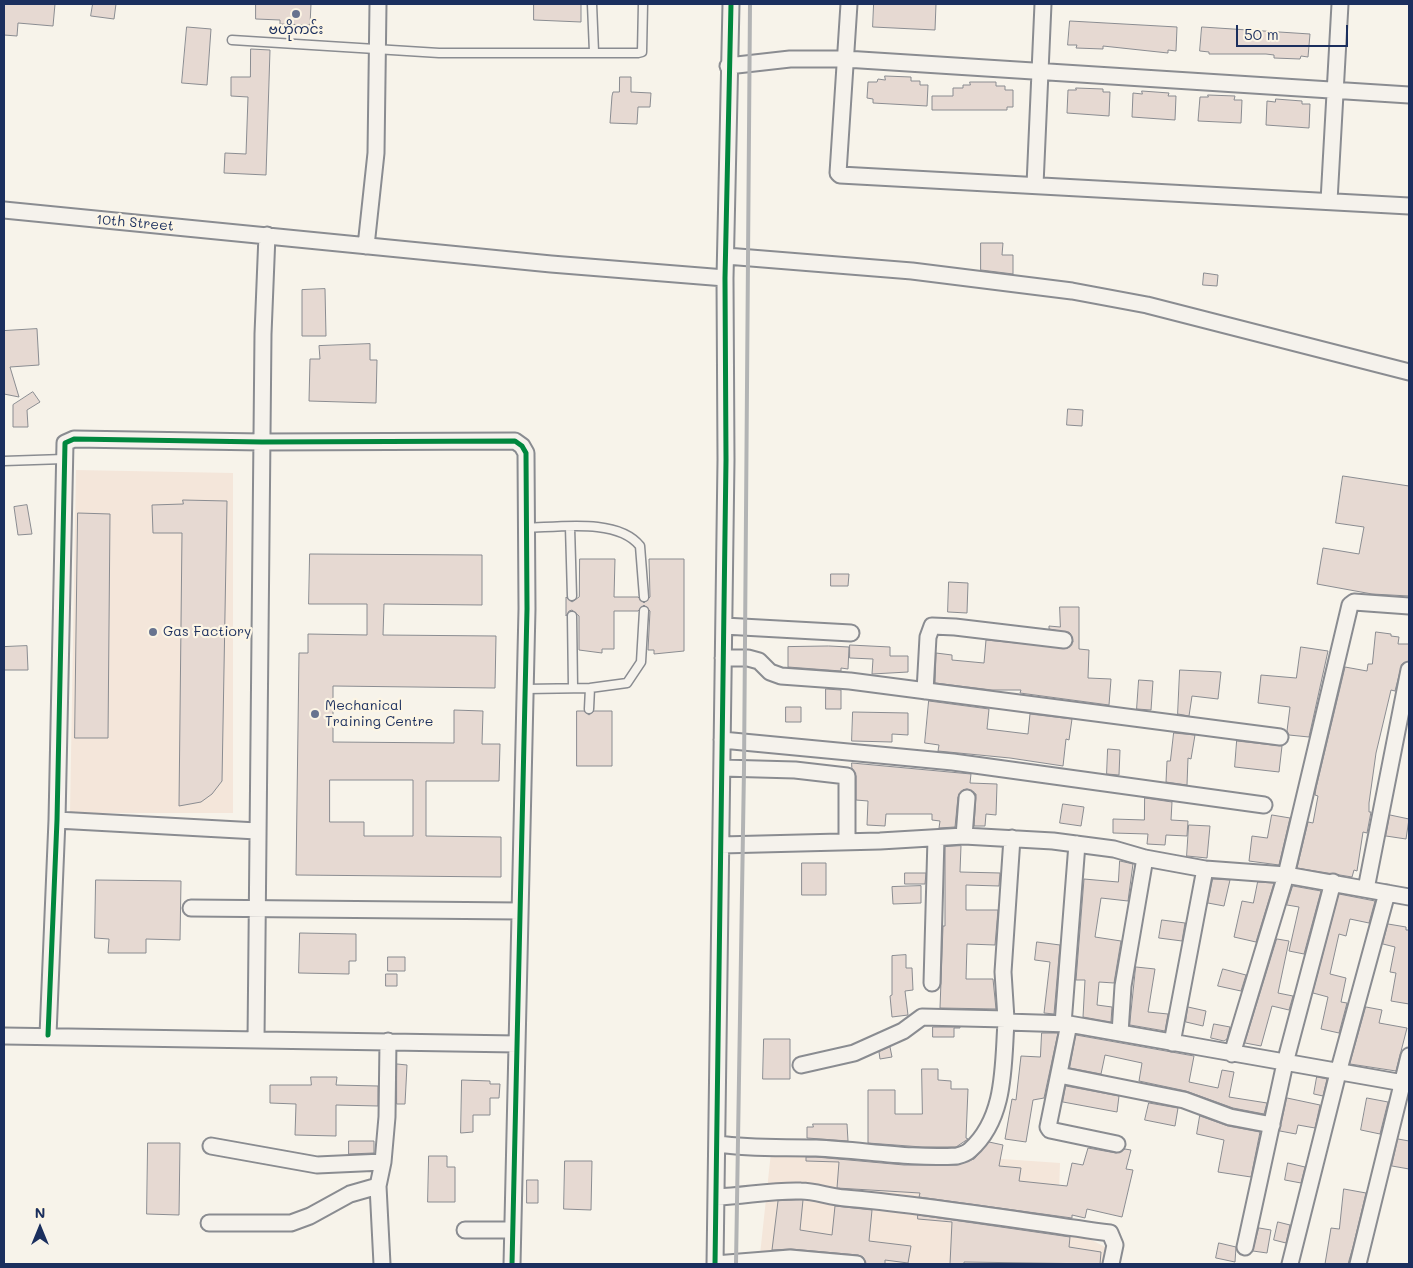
<!DOCTYPE html>
<meta charset="utf-8">
<style>
body{margin:0}
#map{position:relative;width:1413px;height:1268px;overflow:hidden;background:#f7f3ea;font-family:Mali,sans-serif}
canvas{display:block}
.frame{position:absolute;inset:0;border:5px solid #1b2f5e;pointer-events:none}
.north{position:absolute;left:15px;top:1203px;width:50px;height:50px;-webkit-text-stroke:4px #fcf5e5;paint-order:stroke;rotate:0deg;font-size:14px;font-weight:700;line-height:20px;text-align:center;color:#1b2f5e}
.north::after{content:'';display:block;margin:auto;width:18px;height:22px;background:#1b2f5e;clip-path:polygon(50% 0,100% 100%,50% 72%,0 100%)}
.scale{position:absolute;left:1236px;top:25px;width:112px;height:22px;box-sizing:border-box;border:2px solid #1b2f5e;border-top:0;padding-left:6px;font-size:15px;line-height:18px;white-space:nowrap;color:#1b2f5e;-webkit-text-stroke:4px #fcf5e5;paint-order:stroke}
</style>
<div id="map">
<canvas width="1413" height="1268"></canvas>
<div class="frame"></div>
<div class="north">N</div>
<div class="scale">50 m</div>
</div>
<script>
const c = document.querySelector('canvas').getContext('2d');
c.lineJoin = 'round';
function fill(path, color) {
  c.fillStyle = color;
  c.fill(path, 'evenodd');
}
function strokePath(path, color, width, dash) {
  c.strokeStyle = color;
  c.lineWidth = width;
  c.lineCap = dash ? 'butt' : 'round';
  c.setLineDash(dash || []);
  c.stroke(path);
}
function drawText(font, color, halo, rows, align = 'center') {
  c.font = font + ' Mali,"Noto Sans Myanmar",sans-serif';
  c.lineWidth = 4.5;
  c.setLineDash([]);
  c.textBaseline = 'middle';
  c.strokeStyle = halo;
  c.fillStyle = color;
  for (const [text, x, y, turn = 0] of rows) {
    c.save();
    c.translate(x, y);
    c.rotate((+turn || 0) * Math.PI / 180);
    c.textAlign = isNaN(turn) ? turn : align;
    if (halo) c.strokeText(text, 0, 0);
    c.fillText(text, 0, 0);
    c.restore();
  }
}
const built = new Path2D(`
 M76 470 233 473V813H70Z
 M772 1143 1060 1163 1058 1223 1119 1254 1117 1264H759Z`);
const building = new Path2D(`
 M4 4H55L53 26 18 23 17 36 4 35Z
 M93 4H116L114 19 91 16Z
 M256 4H311L310 25 280 24V20L256 19Z
 M534 4H581V22L534 20Z
 M874 4H936L935 30 873 27Z
 M1070 21 1177 27 1176 51 1168 50V53L1103 46V49L1076 48 1077 45H1068Z
 M187 27 211 29 207 85 182 83Z
 M1202 27 1310 34 1308 57 1301 56 1300 59 1274 58V55L1266 54H1209V52L1200 51Z
 M251 49 270 50 266 175 224 173 225 153 246 154 248 97 231 96V77H250Z
 M885 76 911 77V81H920V85H928L927 106 873 103V99L867 98 868 82H877L878 79 885 80Z
 M620 77H631V92L651 93 650 107H638L637 124 610 123 612 96 613 92H619Z
 M970 82H996V86H1005V90H1013V107H1007V110H932V96H953V88H963V85H970Z
 M1076 88 1103 89V92H1110L1109 116 1067 113 1068 90H1076Z
 M1142 91 1169 93 1168 96H1176L1175 120 1132 117 1133 93 1142 94Z
 M1208 95 1235 96 1234 100H1242L1241 123 1198 121 1200 97H1208Z
 M1276 99 1302 101V104H1310L1309 128 1266 125 1267 101 1275 102Z
 M981 243H1003L1002 255H1013V274L981 270Z
 M1204 273 1218 275 1217 286 1203 285Z
 M325 289 326 336H302V290Z
 M37 329 39 365 10 367 19 397 4 394V331Z
 M370 344V360H377L376 403 309 401 310 359H320L319 346Z
 M33 392 40 402 27 410 28 427H13V405Z
 M1068 409 1083 410 1082 426 1067 425Z
 M1343 476 1409 486V596L1372 594 1317 584 1323 548 1359 554 1364 527 1336 523Z
 M183 500 227 501 222 781 212 794 201 802 179 806 182 533H153L152 505 183 504Z
 M27 505 32 534 18 535 14 507Z
 M78 513 110 514 108 738H75Z
 M310 554 482 555V605L384 604 383 635 496 636 495 688 333 686V742L454 743V710L483 711 482 744H500L499 781H426V836L501 837V877L296 875 299 653H308V634L367 635V604H309ZM330 780H413V836H364V822H330Z
 M580 559H615L614 597H638L644 603 650 597 649 559H684V651L654 654V650H648L650 611 644 605 638 611H614V649H602V653L579 650V616L572 610 569 611 566 616V597L572 602 579 597Z
 M831 574H849L848 586H831Z
 M949 582 968 583 967 613 948 612Z
 M1060 607H1079V649L1089 650 1088 678 1111 679 1109 705 1020 693 1021 690H992L935 683 936 653 952 655V660L984 663 986 640 1068 648 1073 642 1070 633 1049 629V626L1060 627Z
 M1376 632 1391 634V636L1399 637 1398 644H1409V661L1402 664 1395 691 1391 690 1376 753 1369 803V812H1371L1367 833 1363 832 1357 871 1354 870 1352 877 1297 868 1308 822 1313 823 1318 796 1315 795 1316 788 1345 667 1367 671 1368 664H1372Z
 M850 645 890 647V656H908V672L872 674 873 659 850 658Z
 M27 646 28 670H4V647Z
 M829 646 849 647 848 669 841 668V671L788 667V647Z
 M1301 647 1328 651 1309 737 1289 735 1287 731 1290 707 1258 703 1261 675 1296 678Z
 M1180 670 1221 672 1218 699 1192 696 1189 716 1178 714Z
 M1139 680 1153 681 1151 710 1137 709Z
 M826 689 841 690V709H826Z
 M929 701 989 709 987 729 1028 734 1030 714 1072 719 1069 740 1066 739 1063 766 1010 758 938 751 939 745 925 743Z
 M786 707H801V722H786Z
 M577 711H584L589 715 594 711H612V766H577Z
 M853 712 908 713V735L892 734V742L852 741Z
 M1174 733 1195 735 1191 759 1188 758 1187 785 1166 782 1167 761H1170Z
 M1237 741 1282 746 1279 772 1235 767Z
 M1108 749 1120 750 1119 775 1107 774Z
 M852 763 971 774 970 783 997 784 996 815 986 814 985 826H974L976 794 967 789 963 790 958 797 955 827 939 828 940 821 932 820V814H886L885 826 867 825 868 801 856 800V776L852 768Z
 M1145 798 1172 802 1171 820 1188 821 1187 836 1166 835 1165 845 1147 844 1148 834 1113 833V819L1144 820Z
 M1063 804 1084 807 1081 826 1060 823Z
 M1272 815 1290 818 1279 865 1249 861 1252 836 1267 838Z
 M1390 815 1409 819 1406 839 1386 836Z
 M1189 825 1210 826 1207 858 1187 856Z
 M961 846 960 872 1000 873 999 886 966 885V910H998L995 945 967 944 966 979H993L996 1009 940 1008 943 926H945V847Z
 M1120 861 1133 864 1128 901 1101 898 1095 937 1121 941 1114 983 1099 982 1097 1005 1112 1007 1111 1022 1083 1017 1085 980H1076L1084 879 1118 882Z
 M802 863H826V895H802Z
 M905 873H926L925 884H905Z
 M1213 879 1230 880 1224 906 1208 903Z
 M96 880 181 881 180 940 146 939V953H108L109 939 95 938Z
 M1258 882 1274 883 1256 942 1234 937 1242 901 1253 903Z
 M921 886V903L893 904 892 887Z
 M1293 886 1321 891 1304 954 1289 951 1299 907 1287 905Z
 M1339 894 1375 901 1369 923 1350 919 1346 936 1339 934 1330 974 1346 978 1341 1002 1347 1003 1339 1033 1321 1029 1328 997 1313 993Z
 M1162 920 1185 923 1182 941 1159 938Z
 M1388 924 1406 927V930H1409V1004L1391 1001 1396 973 1390 972 1395 947 1383 944Z
 M300 933 356 934V961H349V974L299 973Z
 M1277 939 1289 941 1278 993 1293 996 1289 1010 1272 1006 1261 1046 1245 1043Z
 M1037 942 1060 945 1054 1014 1044 1013 1050 962 1035 960Z
 M906 955V968H912L913 990 905 991 908 1015 892 1017 890 996 892 995V956Z
 M388 957H405V971H388Z
 M1136 967 1155 969 1148 1012 1168 1014 1165 1031 1130 1025Z
 M1223 969 1246 975 1241 991 1218 986Z
 M386 974H397V986H386Z
 M1188 1007 1206 1011 1203 1026 1186 1022Z
 M1366 1007 1382 1010 1379 1023 1407 1028 1396 1071 1350 1064Z
 M1214 1024 1230 1027 1227 1039 1224 1041 1211 1038Z
 M933 1027H960V1028H954V1037H933Z
 M1042 1033H1058L1044 1098 1033 1100 1026 1142 1005 1139 1012 1099 1016 1100 1021 1056 1040 1057Z
 M1076 1035 1194 1056 1189 1082 1218 1088 1222 1070 1234 1072 1229 1097 1267 1103 1264 1114 1233 1108 1186 1091 1139 1081 1142 1063 1105 1055 1101 1074 1070 1068Z
 M764 1039H790V1079H763Z
 M890 1047 892 1057 880 1059 879 1052Z
 M397 1064 407 1065 405 1104H397Z
 M922 1069H938V1080L951 1081V1089H968L966 1138 968 1139 956 1147H922L868 1143V1090H895V1114H922Z
 M311 1077H337L336 1085 378 1086V1106L336 1105V1136L295 1135 296 1104 270 1103V1085H311Z
 M1317 1077 1327 1079 1323 1096 1314 1094Z
 M462 1080 490 1081V1084H500L499 1098H490V1115H473V1132L461 1133Z
 M1066 1086 1119 1096 1117 1112 1063 1102Z
 M1287 1098 1320 1105 1315 1128 1298 1125 1296 1134 1280 1131Z
 M1367 1098 1388 1102 1380 1134 1361 1130Z
 M1149 1103 1178 1108 1175 1126 1145 1120Z
 M1200 1116 1228 1126 1260 1132 1251 1177 1218 1172 1224 1140 1197 1134Z
 M813 1124H847L848 1141 807 1138V1127H813Z
 M1398 1139 1409 1141V1169L1392 1166Z
 M349 1141H374V1153L349 1154Z
 M989 1142 1003 1145 999 1166 1021 1168 1019 1181 1067 1186 1072 1163 1083 1165 1088 1148 1116 1153 1125 1149 1131 1150 1126 1169 1133 1170 1122 1217 1087 1209 1085 1218 1072 1215V1218L919 1197 920 1193 837 1188 839 1162 806 1161V1157H816L904 1165H957L974 1159Z
 M148 1143H180L179 1215 147 1214Z
 M429 1156H447V1167H455V1202H428Z
 M565 1161H592L591 1210 564 1209Z
 M1288 1163 1305 1167 1301 1183 1285 1180Z
 M527 1180H538V1203H527Z
 M1344 1189 1366 1193 1353 1247 1348 1264H1325L1331 1228 1339 1229Z
 M803 1200 800 1230 832 1235 835 1206 872 1210 869 1241 911 1246 908 1263 885 1260V1264H866L863 1257 858 1255 791 1249 772 1250 778 1201Z
 M918 1215 1070 1237 1069 1247 1101 1252 1100 1264 964 1262V1264H950L952 1222 918 1219Z
 M1278 1222 1290 1225 1286 1243 1274 1240Z
 M1259 1228 1271 1230 1267 1253 1253 1251Z
 M1219 1243 1236 1247 1235 1262 1216 1258Z`);
const service = new Path2D(`
 M592 4 594 52
 M232 40 439 53H638L642 52 643 4
 M4 461 64 459
 M570 527 572 596
 M527 528C560 527 618 518 640 546L644 597
 M572 616 573 687
 M525 689 590 688 627 683 641 662 644 611
 M589 709 590 688`);
const minor = new Path2D(`
 M849 4 838 173 840 175 1409 206
 M728 66 790 59H845L1409 95
 M1035 185 1043 4
 M1329 201 1340 4
 M4 210 551 264 725 278
 M366 246 376 153 378 4
 M726 256 912 271 1072 291 1147 305 1409 372
 M724 626 851 633
 M723 658H748L759 661 770 672 781 676 850 681 1280 737
 M925 691 928 637 932 626 955 627 1064 640
 M722 740 953 762 1264 805
 M722 768 795 770 847 776V842
 M57 820 257 831
 M964 836 967 798
 M721 845 880 841 964 836 1053 841 1114 849 1145 858 1205 869 1286 875 1409 897
 M1366 889 1409 670
 M191 908 520 911
 M932 983 936 838
 M1006 1019 1003 972 1012 838
 M1063 1024 1077 844
 M1069 1024 1048 1127 1050 1130 1117 1144
 M1120 1033 1123 986 1145 858
 M48 1035 57 820 65 443 74 439 262 442 515 441 522 446 526 453 527 609 512 1264
 M4 1036 517 1044
 M256 1040 263 334 267 235
 M1172 1043 1205 869
 M1232 1054 1286 875 1350 605 1354 602 1409 606
 M801 1065 854 1053 903 1031 922 1017 1006 1019V1022
 M1059 1075 1184 1100 1230 1117 1272 1125
 M718 1144C751 1149 783 1147 816 1148 863 1150 910 1159 957 1156 961 1155 967 1153 970 1150 1006 1118 1003 1065 1006 1022L1069 1024 1409 1084
 M211 1146 317 1165 383 1162
 M717 1197C745 1196 772 1190 801 1191 815 1191 830 1197 845 1198 934 1206 1022 1221 1110 1233L1115 1245 1111 1264
 M209 1223H291L310 1216 350 1194 378 1186
 M465 1230H512
 M1245 1247 1285 1063 1333 882
 M382 1264 378 1186 383 1162 387 1117 388 1041
 M715 1264 726 460 725 278 731 4
 M715 1264 790 1258 857 1264
 M1290 1264 1338 1073 1387 893
 M1358 1264 1409 1056`);
const rail = new Path2D(`
 M736 1264 744 769 750 4`);
const cycleway = new Path2D(`
 M48 1035 57 820 65 443 74 439 262 442 515 441 522 446 526 453 527 609 512 1264
 M715 1264 726 460 725 278 731 4`);
const markers = [
 [296,14,5,"#68748f"],
 [153,632,5,"#68748f"],
 [315,714,5,"#68748f"]
];
const poiNames = [
 ["ဗဟိုကင်း",296,30,"center"],
 ["Gas Factiory",163,632],
 ["Mechanical",325,706],
 ["Training Centre",325,722]
];
const streetNames = [
 ["10th Street",135,223,5]
];
fill(built, '#f4e6da');
fill(building, '#e6d9d2');
strokePath(building, '#8a8c91', 1);
strokePath(service, '#8a8c91', 11);
strokePath(minor, '#8a8c91', 19);
strokePath(service, '#f5f2ec', 8);
strokePath(minor, '#f5f2ec', 15);
strokePath(rail, '#b2b3b4', 4);
strokePath(cycleway, '#00873e', 5);
for (const [x, y, r, color] of markers) {
  const dot = new Path2D();
  dot.arc(x, y, r, 0, 2 * Math.PI);
  c.fillStyle = color;
  c.fill(dot);
  strokePath(dot, '#fcf5e5', 2);
}
drawText('14px', '#1b2f5e', '#fcf5e5', poiNames, 'left');
drawText('14px', '#1b2f5e', '#fcf5e5', streetNames);
</script>
